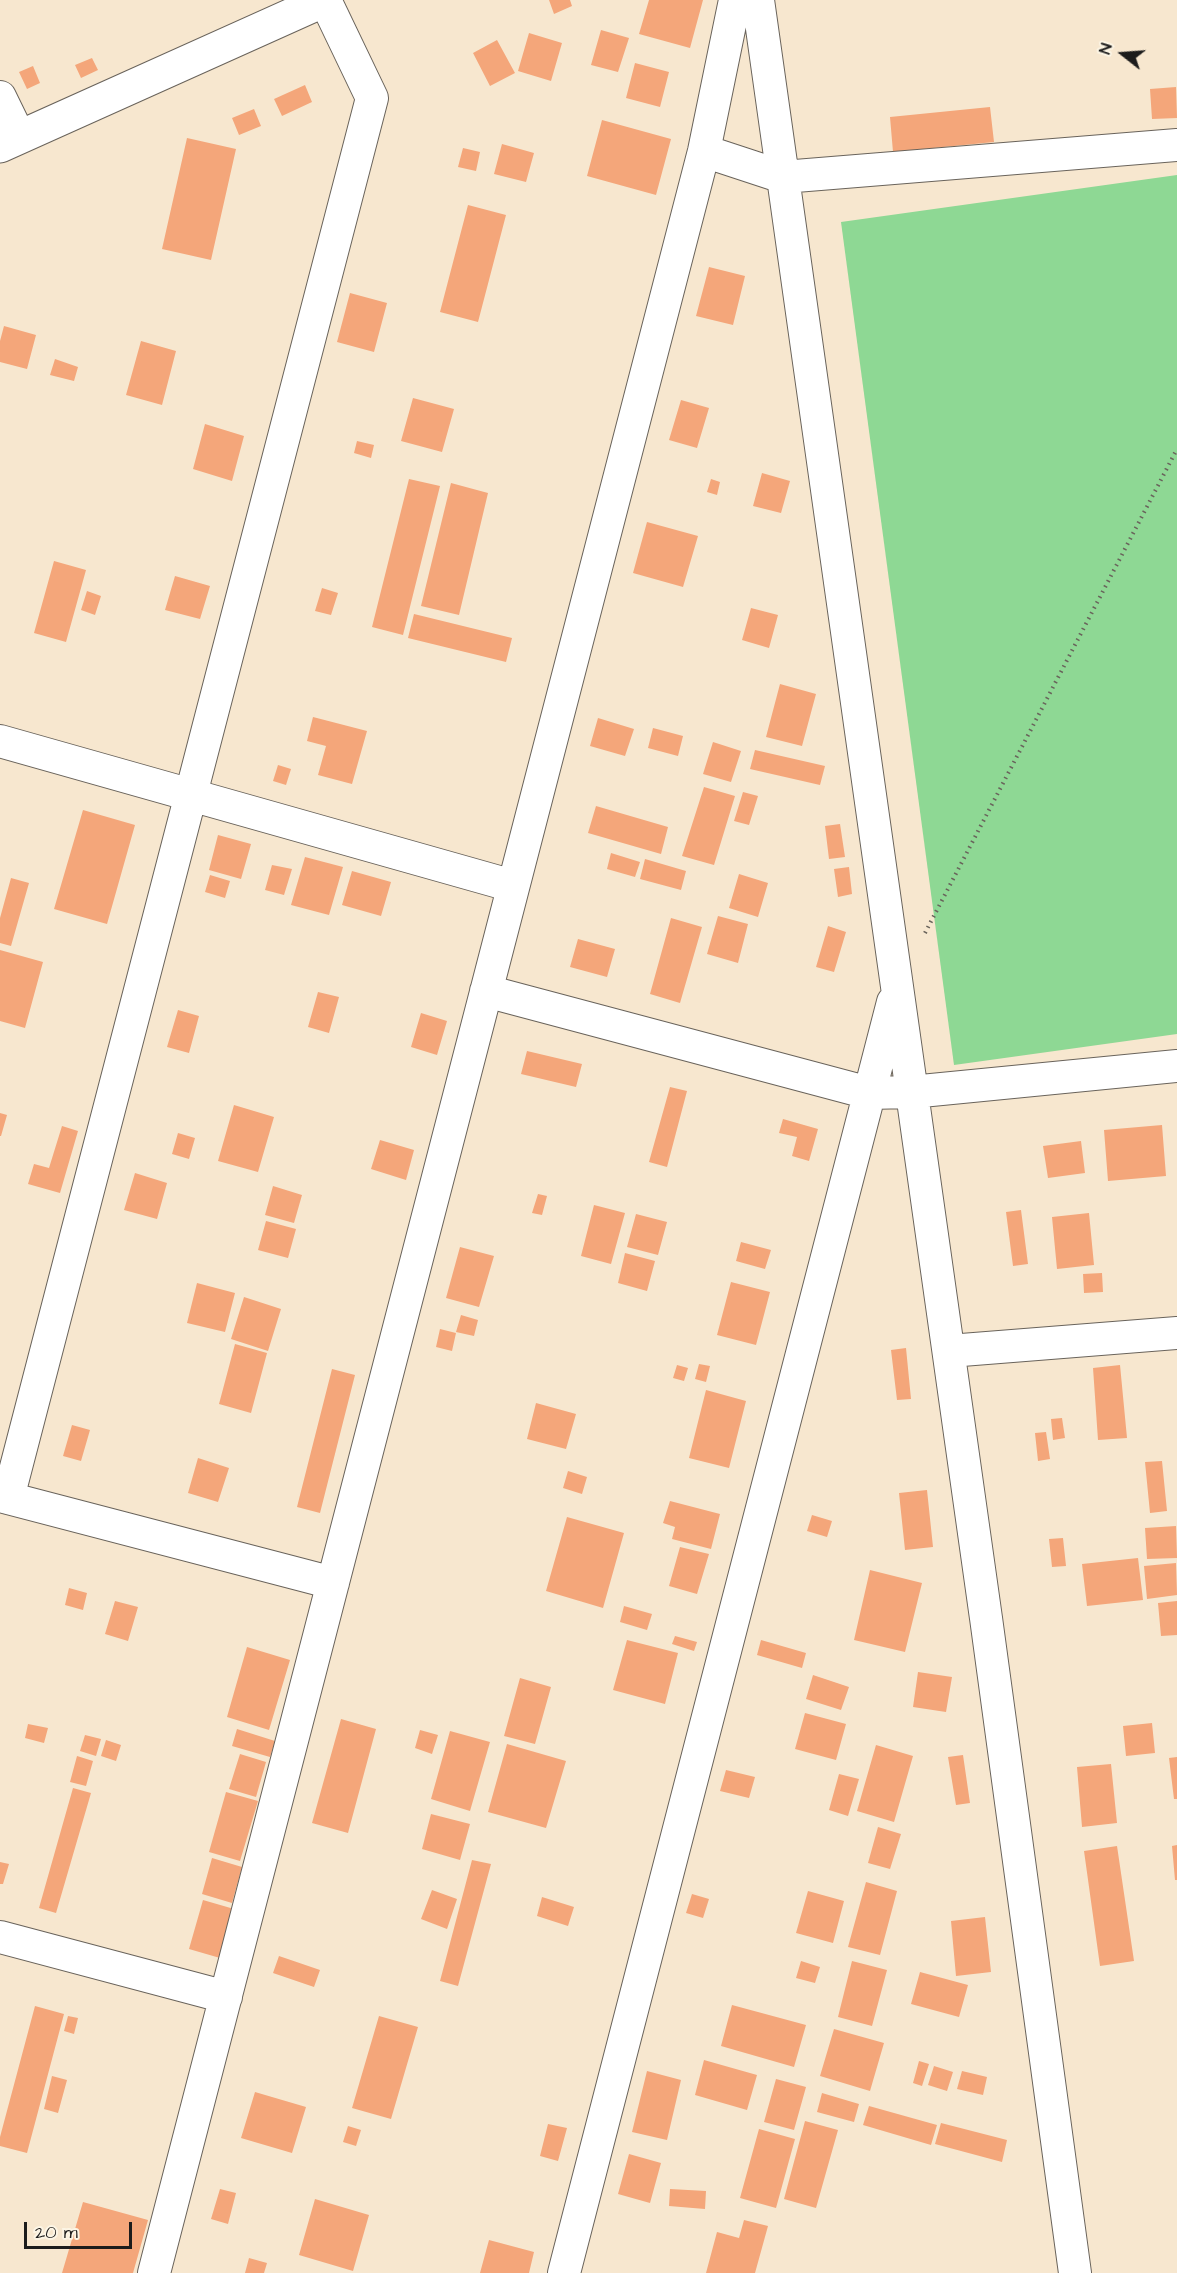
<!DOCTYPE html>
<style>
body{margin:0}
#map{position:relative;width:1177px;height:2273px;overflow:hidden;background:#f7e7cf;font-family:"Architects Daughter",sans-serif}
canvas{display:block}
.north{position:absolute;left:1093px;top:24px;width:60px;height:60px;-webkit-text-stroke:4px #fcf5e5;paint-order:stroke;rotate:287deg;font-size:16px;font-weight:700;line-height:24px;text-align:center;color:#1c1c1c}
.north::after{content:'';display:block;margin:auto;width:21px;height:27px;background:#1c1c1c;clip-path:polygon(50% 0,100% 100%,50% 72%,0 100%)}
.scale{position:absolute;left:24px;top:2222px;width:108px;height:27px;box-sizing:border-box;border:3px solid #1c1c1c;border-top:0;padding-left:8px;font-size:18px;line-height:21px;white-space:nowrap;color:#1c1c1c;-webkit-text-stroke:4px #fcf5e5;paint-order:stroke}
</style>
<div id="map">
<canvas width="1177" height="2273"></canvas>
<div class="north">N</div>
<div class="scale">20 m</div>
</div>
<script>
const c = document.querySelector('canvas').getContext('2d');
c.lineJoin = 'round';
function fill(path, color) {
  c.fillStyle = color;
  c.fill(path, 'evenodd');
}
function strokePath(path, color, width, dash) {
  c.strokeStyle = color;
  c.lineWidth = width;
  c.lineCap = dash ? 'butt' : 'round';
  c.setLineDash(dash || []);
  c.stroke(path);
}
const green = new Path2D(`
 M1177 175V1034L954 1065 841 222Z`);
const building = new Path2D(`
 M549 0H570L572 6 554 14Z
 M649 0H703L690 48 639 34Z
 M601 30 629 38 618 72 591 65Z
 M529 33 562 43 551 81 518 71Z
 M497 40 515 73 490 86 473 53Z
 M92 58 98 70 81 78 75 65Z
 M635 63 669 72 660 107 626 98Z
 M33 66 40 83 27 89 19 72Z
 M305 85 312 102 282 116 274 99Z
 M1176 87 1177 118 1152 119 1150 89Z
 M990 107 994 142 893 152 890 117Z
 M254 109 261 126 239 135 232 118Z
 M602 120 671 139 656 195 587 176Z
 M187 138 236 149 211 260 162 249Z
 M502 144 534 153 526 182 494 174Z
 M463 148 480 152 476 171 458 167Z
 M468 205 506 215 478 322 440 312Z
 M709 267 745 276 733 325 696 316Z
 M350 293 387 303 374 352 337 342Z
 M4 326 36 335 27 369 0 362V341Z
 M141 341 176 351 162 405 126 395Z
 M55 359 78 367 74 381 50 375Z
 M413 398 454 409 442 452 401 441Z
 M681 400 709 408 697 448 669 440Z
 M205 424 244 436 232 481 193 469Z
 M357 441 374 445 371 458 354 453Z
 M762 473 790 481 781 513 753 506Z
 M409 479 440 486 403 635 372 627Z
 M711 479 720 482 717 495 707 492Z
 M451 483 488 493 459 615 421 606Z
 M647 522 698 536 683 587 633 573Z
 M54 561 86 570 66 642 34 633Z
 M175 576 210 586 200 619 165 610Z
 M322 588 338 593 331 615 315 611Z
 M87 591 101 596 95 615 81 610Z
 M751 608 778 615 769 648 742 640Z
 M414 614 512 638 506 662 408 638Z
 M780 684 816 694 802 746 766 737Z
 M313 717 367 731 352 784 318 775 326 746 307 741Z
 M598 718 634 729 625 756 590 746Z
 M653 728 683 736 678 756 648 748Z
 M713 742 741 751 731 782 703 774Z
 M755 750 825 766 820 785 750 769Z
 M278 765 291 769 286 785 273 781Z
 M704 787 735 796 714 865 682 856Z
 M743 792 758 796 749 825 734 821Z
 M596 806 668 827 661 854 588 833Z
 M83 810 135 825 107 924 54 909Z
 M840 824 845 857 829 859 825 826Z
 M218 835 251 844 241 879 209 870Z
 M611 853 640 862 635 877 607 869Z
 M305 857 343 867 329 915 291 905Z
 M645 859 686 871 681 890 640 879Z
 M272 865 292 869 284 895 265 890Z
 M849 867 852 894 838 897 834 869Z
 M352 871 391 882 381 916 342 905Z
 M739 874 768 883 758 917 729 908Z
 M210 875 230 881 225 898 205 892Z
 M11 878 29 883 11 946 0 943V918Z
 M718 916 748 924 738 963 707 954Z
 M671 918 702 927 680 1003 650 994Z
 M828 926 846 932 834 972 816 967Z
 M578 939 615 949 607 977 570 967Z
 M0 950 43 962 25 1028 0 1021Z
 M318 992 339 997 329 1033 308 1027Z
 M178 1010 199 1016 189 1053 167 1047Z
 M421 1013 447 1021 437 1055 411 1047Z
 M527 1051 582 1064 576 1087 521 1074Z
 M670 1087 687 1091 667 1167 649 1162Z
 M234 1105 274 1117 258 1172 218 1161Z
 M0 1113 7 1115 1 1136H0Z
 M783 1119 818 1129 809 1161 792 1156 797 1137 779 1133Z
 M1162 1125 1166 1176 1108 1181 1104 1130Z
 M62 1126 78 1131 60 1193 28 1184 34 1164 49 1168Z
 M178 1133 195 1138 189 1159 172 1154Z
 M380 1140 414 1150 406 1180 371 1169Z
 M1081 1141 1085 1173 1048 1178 1043 1146Z
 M135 1173 167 1183 157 1219 124 1210Z
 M273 1186 302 1195 294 1223 265 1215Z
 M538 1194 547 1196 542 1215 532 1213Z
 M594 1205 625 1213 611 1264 581 1256Z
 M1021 1210 1028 1264 1013 1266 1006 1212Z
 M1089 1213 1094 1265 1057 1269 1052 1217Z
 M636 1214 667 1222 658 1255 627 1247Z
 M266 1221 296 1229 288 1258 258 1250Z
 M741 1242 771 1250 765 1269 736 1261Z
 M460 1247 494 1256 479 1307 446 1298Z
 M625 1253 655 1261 647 1291 618 1283Z
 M1102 1273 1103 1292 1084 1293 1083 1274Z
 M731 1282 770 1292 756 1345 717 1335Z
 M197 1283 235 1293 225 1332 187 1323Z
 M244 1297 281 1309 268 1351 231 1339Z
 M461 1315 478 1320 474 1336 456 1332Z
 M440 1329 456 1333 452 1351 436 1347Z
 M235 1344 267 1353 251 1413 219 1404Z
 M906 1348 911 1399 897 1400 891 1350Z
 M699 1364 710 1366 706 1382 695 1379Z
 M677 1365 688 1368 684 1381 673 1378Z
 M1120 1365 1127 1438 1098 1440 1093 1368Z
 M332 1369 355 1375 320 1513 297 1507Z
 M706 1390 746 1401 729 1468 689 1458Z
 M536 1403 576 1414 566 1449 527 1439Z
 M1062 1418 1065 1438 1053 1440 1051 1419Z
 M72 1425 90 1430 81 1461 63 1456Z
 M1046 1432 1050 1459 1038 1461 1035 1433Z
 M198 1458 229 1468 218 1502 188 1493Z
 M1162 1461 1167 1511 1150 1513 1145 1462Z
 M568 1471 587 1477 582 1494 563 1488Z
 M927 1490 933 1547 905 1550 899 1493Z
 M670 1501 720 1514 711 1549 672 1539 675 1527 663 1523Z
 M812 1515 832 1521 827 1537 807 1531Z
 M567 1517 624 1533 603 1608 546 1591Z
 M1176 1526 1177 1558 1147 1559 1145 1528Z
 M1063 1538 1066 1566 1052 1567 1049 1539Z
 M680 1547 709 1554 697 1594 669 1586Z
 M1138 1558 1143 1600 1087 1606 1082 1564Z
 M1176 1563 1177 1595 1147 1599 1144 1566Z
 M870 1570 922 1583 905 1652 854 1640Z
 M69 1588 87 1593 83 1610 65 1605Z
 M115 1601 138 1607 128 1641 105 1634Z
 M1177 1601V1635L1161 1636 1158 1603Z
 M624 1606 652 1614 647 1630 620 1622Z
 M675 1636 697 1642 694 1651 672 1644Z
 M627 1640 678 1653 665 1704 613 1690Z
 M761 1640 806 1653 802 1668 757 1655Z
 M247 1647 290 1660 269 1730 227 1717Z
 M918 1672 952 1677 946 1712 913 1707Z
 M813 1675 849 1687 841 1710 806 1699Z
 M520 1678 551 1687 535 1744 504 1736Z
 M805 1713 846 1724 836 1760 795 1749Z
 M341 1719 376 1729 348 1833 312 1823Z
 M1152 1723 1155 1753 1126 1756 1123 1726Z
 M28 1724 48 1728 44 1743 25 1738Z
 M237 1729 275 1741 270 1757 232 1746Z
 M420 1730 438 1735 432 1754 415 1748Z
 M450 1731 490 1742 470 1811 431 1799Z
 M85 1735 101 1739 96 1756 80 1751Z
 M106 1740 121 1745 116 1761 101 1756Z
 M507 1744 566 1761 546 1828 488 1812Z
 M876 1745 913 1756 894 1822 857 1811Z
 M240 1754 266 1762 256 1797 229 1789Z
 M963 1755 970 1803 956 1805 948 1757Z
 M77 1756 93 1761 86 1786 70 1782Z
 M1177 1757V1799H1174L1169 1758Z
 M1111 1764 1117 1823 1082 1827 1077 1767Z
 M726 1770 755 1777 749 1798 720 1791Z
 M839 1774 859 1779 848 1816 829 1810Z
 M73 1788 91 1793 56 1913 39 1908Z
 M226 1792 258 1801 240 1861 209 1852Z
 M431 1814 470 1824 460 1860 422 1849Z
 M878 1827 901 1834 890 1869 868 1863Z
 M1177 1845V1880H1175L1172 1846Z
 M1117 1846 1134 1961 1100 1966 1084 1851Z
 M212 1858 242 1867 232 1903 202 1894Z
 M472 1860 491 1864 458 1986 440 1981Z
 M0 1862 9 1864 3 1884H0Z
 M866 1882 897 1891 880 1955 848 1947Z
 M432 1890 457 1899 447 1929 421 1919Z
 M808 1891 844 1901 833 1943 796 1933Z
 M692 1894 709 1899 703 1918 686 1913Z
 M542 1897 574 1907 568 1926 537 1916Z
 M203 1900 234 1909 220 1958 189 1949Z
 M985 1917 991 1972 956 1976 951 1921Z
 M279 1956 320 1970 314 1987 273 1973Z
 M801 1961 820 1967 815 1983 796 1978Z
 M852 1961 887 1970 872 2026 838 2017Z
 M920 1972 968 1985 959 2017 911 2004Z
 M732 2005 806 2025 794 2067 721 2046Z
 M35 2006 64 2014 27 2153 0 2146V2137Z
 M68 2016 78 2018 74 2034 64 2031Z
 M379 2016 418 2027 391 2119 352 2108Z
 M834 2029 884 2043 870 2091 820 2076Z
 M704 2060 757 2075 747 2110 695 2095Z
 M919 2061 929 2064 922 2086 913 2083Z
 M934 2066 953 2072 947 2091 928 2085Z
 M647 2071 681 2080 667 2140 632 2132Z
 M962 2071 987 2077 983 2095 957 2089Z
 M52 2076 67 2080 58 2113 44 2109Z
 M776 2079 806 2087 794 2130 764 2122Z
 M255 2092 306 2107 292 2153 241 2138Z
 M822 2093 859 2104 854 2122 817 2112Z
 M869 2106 937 2125 931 2145 863 2125Z
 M805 2121 838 2130 816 2208 784 2199Z
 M941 2123 1007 2140 1002 2162 935 2144Z
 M548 2124 567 2128 558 2161 540 2156Z
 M348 2126 361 2130 356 2146 343 2142Z
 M759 2129 795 2139 776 2208 740 2198Z
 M629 2154 661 2163 650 2203 618 2194Z
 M220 2189 236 2193 228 2224 211 2219Z
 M670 2189 706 2191 705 2209 669 2206Z
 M315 2199 369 2215 353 2271 299 2255Z
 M83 2202 148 2220 133 2273H62Z
 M744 2220 768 2226 755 2273H706L717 2232 739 2238Z
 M489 2240 534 2252 529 2273H480Z
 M249 2258 267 2263 264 2273H245Z`);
const path = new Path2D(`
 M925 933 1177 449`);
const minor = new Path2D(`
 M758 0 986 1618 1075 2273
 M0 97 19 136
 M704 151 783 177 1177 145
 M0 741 513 886
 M486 991 869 1093 911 1092 1177 1066
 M949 1351 1177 1333
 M0 1496 333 1583
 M8 1498 372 98 325 0
 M0 1937 226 1997
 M154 2273 704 151 735 0
 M564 2273 893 1002`);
const tertiary = new Path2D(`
 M0 146 325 0`);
fill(green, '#8ed894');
fill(building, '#f4a67a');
strokePath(minor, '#69635b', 34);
strokePath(tertiary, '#69635b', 35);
strokePath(path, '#69635b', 4, [1.5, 4.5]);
strokePath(minor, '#fff', 32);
strokePath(tertiary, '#fff', 33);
</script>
